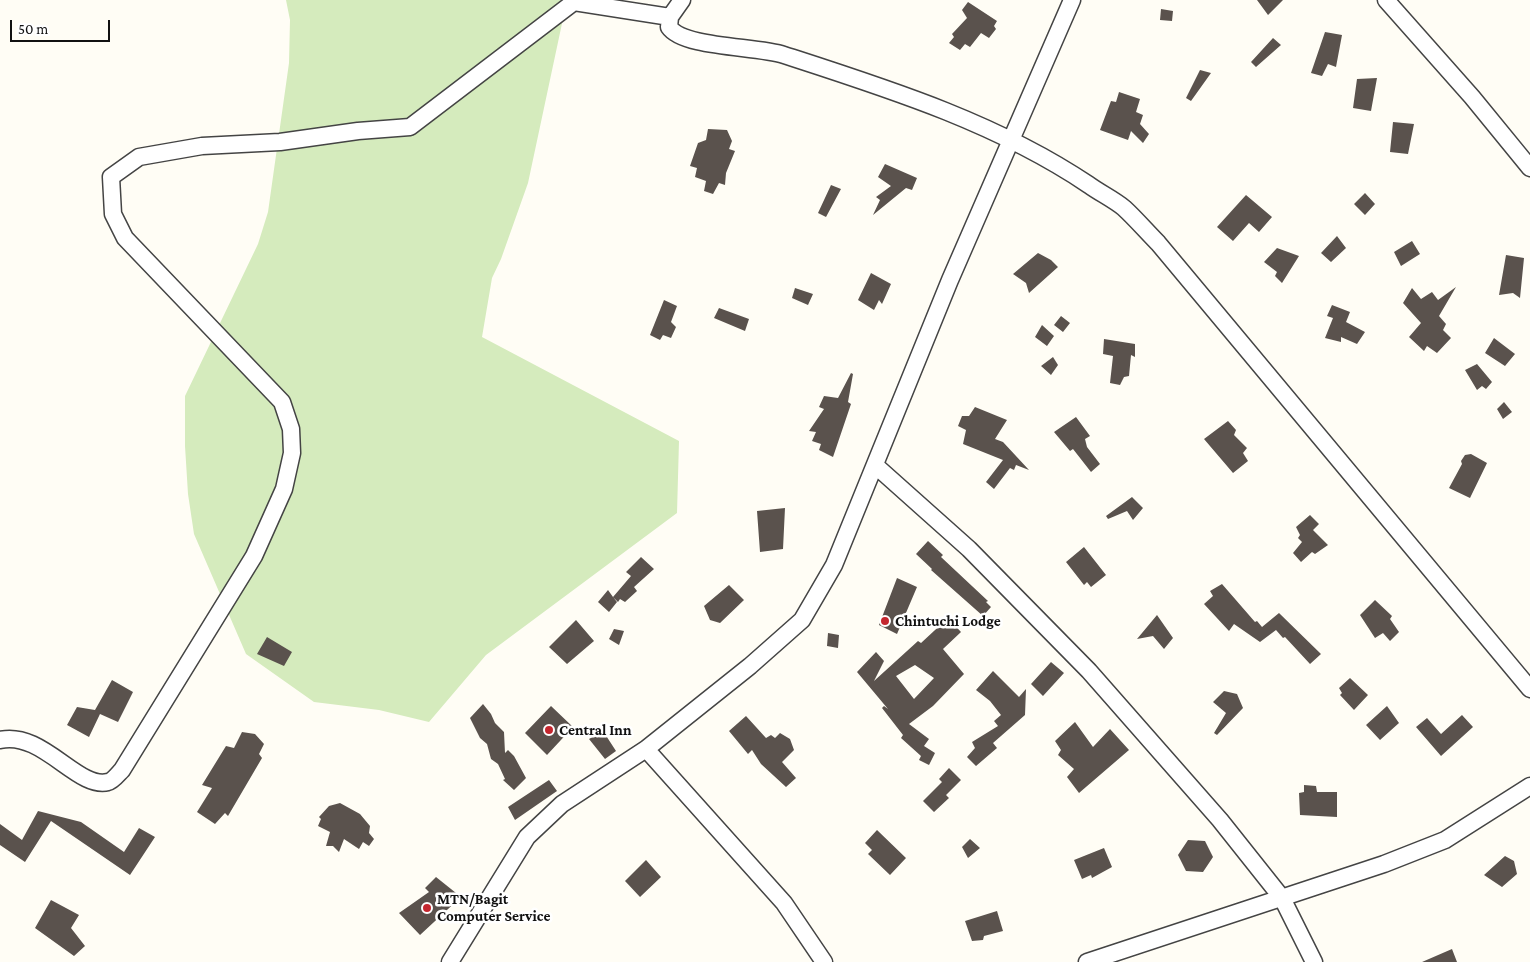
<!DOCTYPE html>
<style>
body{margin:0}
#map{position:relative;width:1530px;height:962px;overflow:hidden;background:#fffdf5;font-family:"Crimson Pro",serif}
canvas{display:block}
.scale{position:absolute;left:10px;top:20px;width:100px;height:22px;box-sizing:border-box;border:2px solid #111;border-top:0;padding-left:6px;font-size:15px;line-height:18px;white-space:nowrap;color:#111;-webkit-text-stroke:4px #fff;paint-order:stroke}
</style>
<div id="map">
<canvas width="1530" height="962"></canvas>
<div class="scale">50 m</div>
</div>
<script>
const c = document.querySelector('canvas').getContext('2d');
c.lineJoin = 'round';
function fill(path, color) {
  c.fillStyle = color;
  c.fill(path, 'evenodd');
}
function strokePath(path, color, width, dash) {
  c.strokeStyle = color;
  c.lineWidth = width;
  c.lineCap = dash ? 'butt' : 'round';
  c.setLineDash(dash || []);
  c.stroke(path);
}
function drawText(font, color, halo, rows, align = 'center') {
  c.font = font + ' "Crimson Pro",serif';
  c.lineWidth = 5;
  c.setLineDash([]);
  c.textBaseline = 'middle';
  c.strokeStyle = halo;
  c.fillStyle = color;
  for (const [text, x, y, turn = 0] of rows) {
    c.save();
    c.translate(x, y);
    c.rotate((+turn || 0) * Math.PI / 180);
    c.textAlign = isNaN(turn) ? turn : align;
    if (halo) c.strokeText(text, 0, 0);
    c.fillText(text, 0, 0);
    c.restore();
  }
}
const green = new Path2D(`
 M286 0H567L528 183 501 259 492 278 482 337 679 441 677 513 486 655 429 722 379 710 314 702 246 654 194 534 188 494 185 446V396L258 244 268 212 289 63 290 20Z`);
const building = new Path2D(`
 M1257 0H1283L1268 15Z
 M968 2 997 21 994 26 996 29 989 38 981 33 970 47 965 44 960 50 949 43 954 37 952 34 967 18 962 10Z
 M1161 9 1173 11 1172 21 1160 20Z
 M1325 32 1342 35 1336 67 1328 64 1322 76 1311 73Z
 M1273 38 1281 45 1256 67 1251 62Z
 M1200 70 1211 73 1191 101 1186 98Z
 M1377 78 1371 111 1353 108 1357 79Z
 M1119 92 1140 99 1136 112 1143 115 1140 124 1149 134 1143 143 1131 131 1128 140 1100 130 1111 101 1116 102Z
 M1393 122 1414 124 1408 154 1390 152Z
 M708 129 727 130 732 141 729 149 735 151 726 173 725 185 719 183 713 194 704 191 706 181 695 177 697 168 690 166 698 143 706 140Z
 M885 164 917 178 912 190 906 188 873 215 880 200 876 197 891 186 878 177Z
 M831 185 841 189 826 217 818 213Z
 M1365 193 1375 204 1365 215 1354 204Z
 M1246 195 1272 217 1259 232 1249 223 1233 241 1217 227Z
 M1337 236 1346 248 1331 262 1321 253Z
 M1412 241 1420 254 1401 266 1394 252Z
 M1277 248 1299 256 1282 283 1275 276 1277 272 1264 262Z
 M1038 253 1051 260 1058 267 1029 293 1026 283 1013 274Z
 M1506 255 1524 258 1520 298 1513 293 1499 295Z
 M871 273 891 284 882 304 879 300 874 310 858 300Z
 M1456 287 1439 316 1446 324 1443 330 1451 338 1437 353 1427 346 1424 351 1409 337 1421 323 1403 303 1412 288 1421 299 1432 292 1438 300Z
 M795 288 813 294 808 305 792 298Z
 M664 300 677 306 671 322 676 327 671 338 663 335 660 340 650 335Z
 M1332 305 1350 312 1346 322 1365 332 1357 344 1341 337V342L1325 338 1333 318 1327 316Z
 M719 308 749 319 745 331 714 318Z
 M1061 316 1070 323 1063 332 1054 325Z
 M1042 325 1054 336 1047 346 1035 337Z
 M1494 338 1515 354 1505 366 1485 353Z
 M1104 339 1135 344V357L1131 355 1129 376 1124 377 1120 385 1110 383 1113 356 1103 354Z
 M1053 357 1058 365 1051 375 1041 366Z
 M1477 364 1492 382 1486 389 1482 386 1477 390 1465 370Z
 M851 373 853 374 848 402 851 404 833 457 819 450 821 444 812 441 816 432 809 431 824 409 819 407 824 396 838 398Z
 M1504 402 1512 412 1503 419 1497 409Z
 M975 407 1007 420 995 439 1003 442 1029 470 1016 465 1014 470 1010 468 994 489 986 482 1003 460 963 444 966 430 958 426 962 416H969Z
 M1076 417 1090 436 1085 439 1087 447 1100 464 1091 472 1073 449 1070 451 1054 432Z
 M1228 421 1236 430 1234 435 1247 448 1243 453 1248 461 1233 473 1204 439Z
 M1471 454 1487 463 1470 498 1449 488 1462 464 1461 461 1465 455Z
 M1132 497 1143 508 1133 520 1127 511 1108 519 1106 516Z
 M785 508 783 549 760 552 757 511Z
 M1310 515 1319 524 1313 530 1328 545 1315 554 1312 552 1301 562 1293 553 1302 542 1298 538 1300 535 1296 527Z
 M928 541 943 555 941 557 988 601 986 602 991 607 983 616 931 570 932 569 916 554Z
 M1084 547 1106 575 1091 587 1087 582 1084 585 1066 562Z
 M641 557 654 569 634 587 637 591 625 602 620 599 618 602 613 597 617 602 609 612 598 602 608 590 613 597 631 576 626 572Z
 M897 578 917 587 897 634 879 625Z
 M1222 584 1255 622 1257 621 1262 627 1279 613 1321 654 1310 664 1285 637 1283 638 1276 630 1260 642 1234 624 1229 631 1204 604 1213 596 1210 591Z
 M729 585 744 600 720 623 710 620 704 606Z
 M1375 600 1392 616 1390 619 1399 632 1390 641 1383 633 1375 638 1360 615Z
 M1157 615 1173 638 1164 649 1153 636 1137 639Z
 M948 618 961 632 943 649 964 674 933 706 909 724 929 739 924 746 935 753 929 765 919 760 921 756 901 738 903 735 882 708 884 706 888 709 857 672 876 652 884 661 874 681 918 641 921 643ZM915 665 934 678 914 699 896 676Z
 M576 620 594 641 567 664 549 647Z
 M614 629 624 631 619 645 609 639Z
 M828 633 839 635 838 648 827 646Z
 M267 637 292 652 284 666 257 654Z
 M1051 662 1064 673 1043 696 1031 684Z
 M993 671 1019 697 1026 689 1025 715 993 743 997 748 976 766 967 757 975 748 972 742 998 726 994 721 1001 715 990 701 976 690Z
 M1350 678 1368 695 1354 710 1340 695 1342 693 1339 688Z
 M112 680 133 692 118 722 100 714 89 737 67 725 77 707 95 710Z
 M1224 691 1237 694 1243 708 1217 735 1214 733 1226 713 1213 702Z
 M483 704 491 714 495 723 504 732 505 753 508 750 514 756 526 778 514 790 503 780 505 779 498 764 491 759 487 744 480 738 470 718Z
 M551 706 573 727 547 755 525 733Z
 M1387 706 1399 723 1380 740 1366 725Z
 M1462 715 1473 727 1441 756 1416 727 1427 718 1441 734Z
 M746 716 766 738 771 735 775 738 780 733 790 739 794 750 782 762 796 778 786 787 761 764 752 750 748 754 729 731Z
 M1075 722 1093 747 1110 729 1129 750 1079 793 1067 777 1074 769 1058 755 1061 750 1055 741Z
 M603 731 616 751 605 759 589 739Z
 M242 732 255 734 264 744 259 754 262 758 228 816 225 813 215 824 197 812 212 788 202 785 226 746 234 748Z
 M949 768 961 780 946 795 949 798 934 812 923 801 942 782 939 779Z
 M549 780 557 791 515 820 508 807Z
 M1304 785 1316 786 1317 792H1337V817L1300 815 1299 793 1304 792Z
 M340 803 360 814 370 826 369 833 374 839 369 846 363 842 359 849 344 839 339 852 333 846H326L330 832 318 826 321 819 319 817 329 806Z
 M38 811 81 822 124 852 139 828 155 837 130 875 51 821 25 862 0 845V824L22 840Z
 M877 830 906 858 890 875 868 854 872 850 865 843Z
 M970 839 980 848 968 858 962 847Z
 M1188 840 1205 841 1213 857 1203 872 1186 871 1178 855Z
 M1104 848 1112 867 1092 878 1091 875 1082 879 1074 860Z
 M1505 856 1514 861 1517 874 1502 887 1484 875Z
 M646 860 661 877 640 897 625 881Z
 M436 877 461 897 420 935 399 913 429 892 425 888Z
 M51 900 79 915 71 928 85 946 74 956 35 928Z
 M997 911 1003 931 984 936 983 940 972 941 965 921Z
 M1452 949 1457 962H1422Z`);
const minor = new Path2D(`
 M682 0 670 17 669 27C683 48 757 46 784 55 889 89 997 123 1089 185 1100 193 1113 199 1124 208 1136 219 1147 232 1158 243L1530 689
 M1386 0 1472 97 1530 168
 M876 466 969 549 1089 671 1220 820 1282 898 1314 962
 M0 740C42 730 78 790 108 782 113 781 118 774 122 770L254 556 284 489 292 453 291 429 282 402 125 238 113 214 111 177 139 157 202 146 280 142 358 131 410 127 574 2 670 17
 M646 749 784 903 824 962
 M450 962 527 837 562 804 646 749 750 666 802 620 834 565 950 280 1072 0
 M1087 962 1384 864 1445 840 1530 786`);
const markers = [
 [885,621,5,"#c4262e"],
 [549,730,5,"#c4262e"],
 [427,908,5,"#c4262e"]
];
const poiNames = [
 ["Chintuchi Lodge",895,621],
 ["Central Inn",559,730],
 ["MTN/Bagit",437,899],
 ["Computer Service",437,916]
];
fill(green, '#d5ebbd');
fill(building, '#5a524d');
strokePath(minor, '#444', 19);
strokePath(minor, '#fff', 16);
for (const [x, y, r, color] of markers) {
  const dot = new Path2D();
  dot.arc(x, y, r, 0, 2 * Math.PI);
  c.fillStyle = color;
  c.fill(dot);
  strokePath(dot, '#fff', 2);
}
drawText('bold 15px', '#111', '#fff', poiNames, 'left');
</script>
